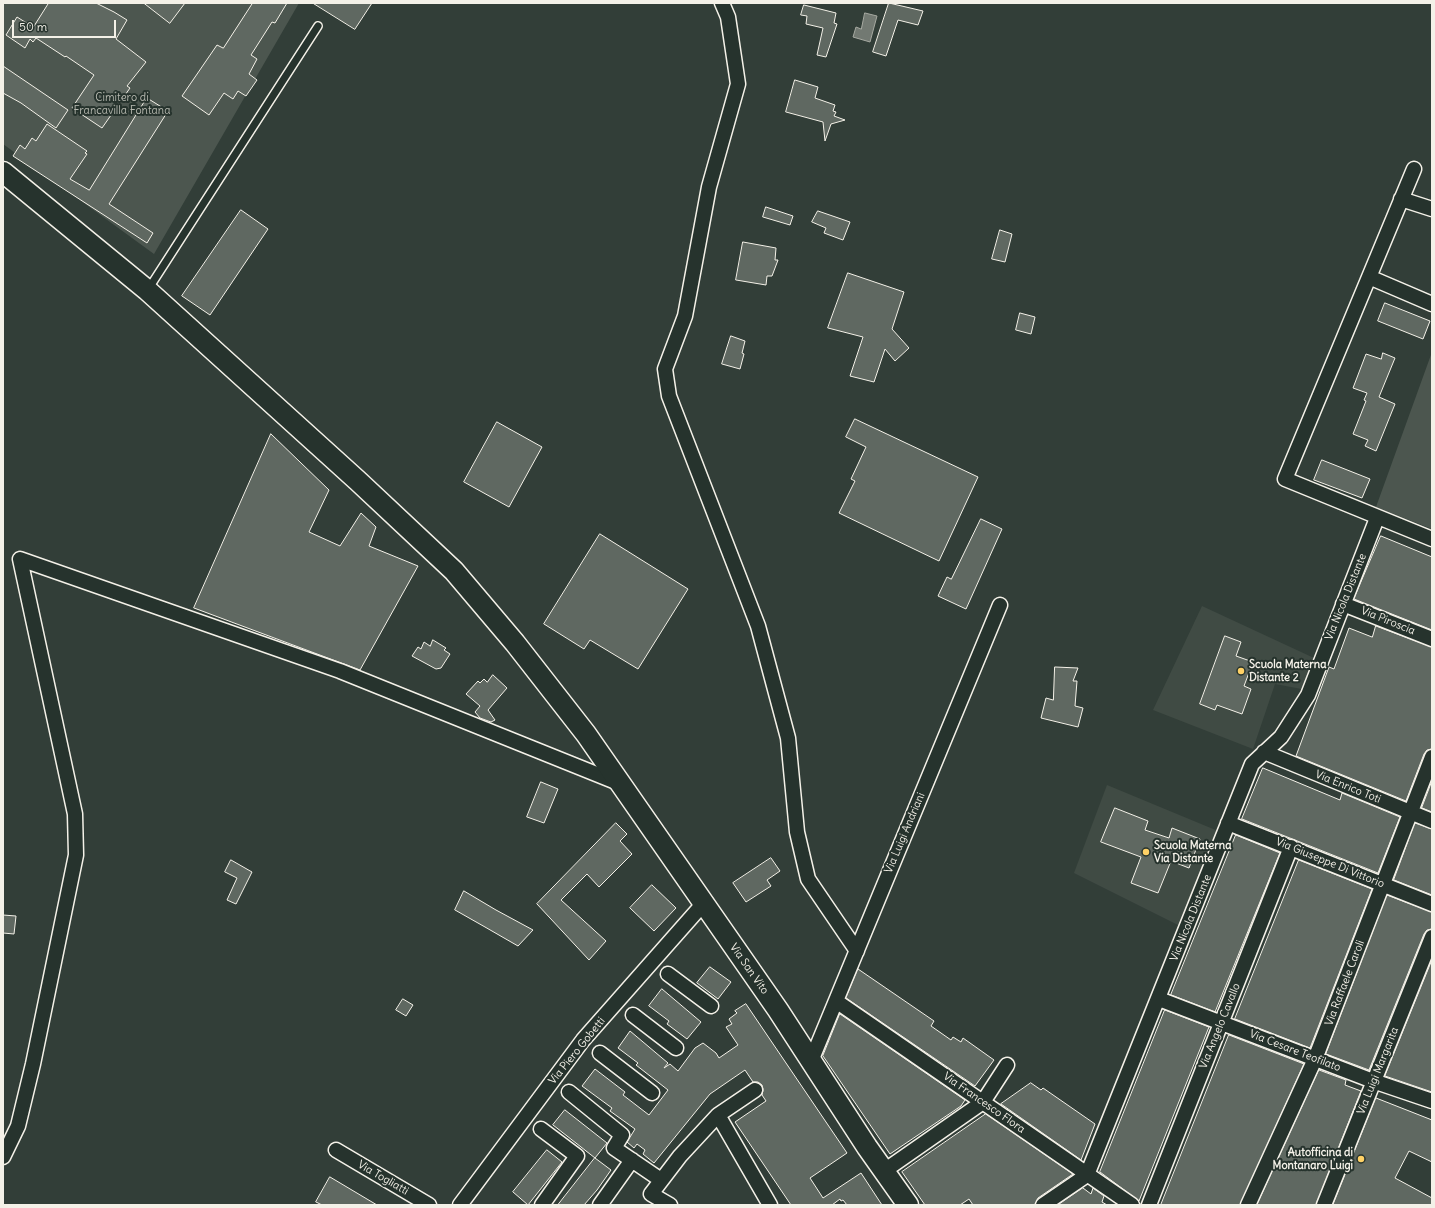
<!DOCTYPE html>
<style>
body{margin:0}
#map{position:relative;width:1435px;height:1208px;overflow:hidden;background:#323e38;font-family:Delius,sans-serif}
canvas{display:block}
.frame{position:absolute;inset:0;border:4px solid #f4f1e8;pointer-events:none}
.scale{position:absolute;left:12px;top:20px;width:104px;height:18px;box-sizing:border-box;border:2px solid #f4f1e8;border-top:0;padding-left:5px;font-size:12px;line-height:14px;white-space:nowrap;color:#f4f1e8;-webkit-text-stroke:3px #26332d;paint-order:stroke}
</style>
<div id="map">
<canvas width="1435" height="1208"></canvas>
<div class="frame"></div>
<div class="scale">50 m</div>
</div>
<script>
const c = document.querySelector('canvas').getContext('2d');
c.lineJoin = 'round';
function fill(path, color) {
  c.fillStyle = color;
  c.fill(path, 'evenodd');
}
function strokePath(path, color, width, dash) {
  c.strokeStyle = color;
  c.lineWidth = width;
  c.lineCap = dash ? 'butt' : 'round';
  c.setLineDash(dash || []);
  c.stroke(path);
}
function drawText(font, color, halo, rows, align = 'center') {
  c.font = font + ' Delius,sans-serif';
  c.lineWidth = 4;
  c.setLineDash([]);
  c.textBaseline = 'middle';
  c.strokeStyle = halo;
  c.fillStyle = color;
  for (const [text, x, y, turn = 0] of rows) {
    c.save();
    c.translate(x, y);
    c.rotate((+turn || 0) * Math.PI / 180);
    c.textAlign = isNaN(turn) ? turn : align;
    if (halo) c.strokeText(text, 0, 0);
    c.fillText(text, 0, 0);
    c.restore();
  }
}
const built = new Path2D(`
 M1202 606 1314 658 1307 690 1275 684 1253 749 1153 710Z
 M1107 785 1218 831 1178 925 1074 873Z`);
const green = new Path2D(`
 M3 3H299L154 254 3 144Z
 M1432 352V529L1376 507Z`);
const water = new Path2D(`
 M865 13 877 16 870 42 853 37 856 27 861 29Z`);
const building = new Path2D(`
 M49 3H96L114 12 127 20 116 39 146 62 127 86 130 88 102 128 72 108 94 75 66 56 65 57 36 38 33 42 30 39 25 48 6 35 17 17 33 27Z
 M144 3H185L170 23Z
 M253 3H287L275 23 272 22 251 55 257 59 249 74 257 80 246 96 238 91 233 99 224 93 209 115 182 96 217 45 223 48Z
 M313 3H372L355 29Z
 M889 3 923 11 918 25 898 20 886 56 873 52Z
 M804 5 836 13 834 23 837 24 826 57 817 55 823 28 806 24 807 16 801 15Z
 M3 66 68 110 56 128 21 103 3 93Z
 M795 80 818 87 815 98 835 105 833 111 836 112 834 116 845 120 831 124 825 141 823 122 786 112Z
 M147 98 168 111 109 204 153 233 147 243 13 156 20 145 25 149 32 138 36 141 47 124 87 151 85 153 87 154 70 179 89 190Z
 M766 207 793 216 790 225 763 217Z
 M241 210 268 229 210 315 182 296Z
 M818 211 850 222 843 240 824 233 826 228 812 222Z
 M1000 230 1012 234 1005 262 992 259Z
 M743 242 776 248 775 260H778L772 276H767L766 285 736 280Z
 M848 273 904 292 892 329 909 348 895 361 885 349 874 382 850 376 863 337 828 328Z
 M1385 303 1430 321 1423 339 1378 321Z
 M1020 313 1035 317 1031 334 1016 330Z
 M731 336 745 341 742 353 744 354 740 369 722 364Z
 M1383 353 1395 358 1379 397 1395 404 1376 451 1365 446 1368 440 1353 434 1366 401 1364 400 1367 393 1353 388 1366 354 1381 359Z
 M855 419 978 477 939 561 839 513 855 481 851 479 866 447 846 437Z
 M497 422 542 447 509 507 464 482Z
 M271 434 329 490 309 532 340 546 361 513 376 527 369 546 418 566 360 670 194 608Z
 M1322 460 1370 479 1362 498 1314 480Z
 M981 519 1002 529 966 609 938 596 947 577 951 579Z
 M600 534 688 589 638 669 590 640 584 649 544 624Z
 M1381 536 1432 557V630L1354 599Z
 M1376 626 1432 647V749L1427 750 1424 754 1406 801 1296 756 1329 667 1334 669 1349 628 1372 637Z
 M1225 636 1241 642 1236 656 1253 662 1244 686 1251 689 1242 714 1217 705 1215 710 1200 704Z
 M433 640 446 648 444 650 450 654 441 668 436 669 412 656 418 647 421 649 424 642 430 646Z
 M1055 667 1078 668 1073 681H1077L1075 706 1083 708 1078 727 1041 718 1046 698 1053 700Z
 M493 675 507 688 488 710 495 720 491 722 480 718 475 712 480 706 466 694 478 681 480 683 484 679 487 682Z
 M1263 768 1340 800 1342 793 1400 817 1378 873 1242 819Z
 M1432 781V812L1422 808Z
 M541 782 558 789 544 823 527 817Z
 M1115 808 1148 821 1145 830 1169 838 1172 828 1200 839 1189 868 1171 861 1158 893 1131 883 1141 857 1101 842Z
 M616 823 627 834 620 841 632 854 599 887 587 874 561 900 606 941 589 960 537 904Z
 M1415 823 1432 829V895L1394 880Z
 M1236 835 1280 853 1215 1012 1171 995Z
 M771 858 780 871 767 880 771 886 746 902 733 883Z
 M231 860 252 872 236 904 227 900 237 878 225 872Z
 M1299 860 1372 889 1310 1048 1235 1019Z
 M652 885 676 908 654 931 630 908Z
 M464 891 496 910 533 930 518 946 485 927 455 910Z
 M1387 895 1432 912V929L1427 930 1424 934 1369 1070 1326 1054Z
 M3 915 16 916 14 934 3 933Z
 M1432 960V1092L1385 1076Z
 M710 967 731 982 718 999 697 983Z
 M858 969 934 1021 931 1026 951 1040 953 1037 961 1042 963 1038 994 1060 975 1086 846 998Z
 M662 989 701 1022 687 1039 667 1024 669 1021 649 1006Z
 M403 999 413 1005 406 1016 396 1010Z
 M746 1004 847 1153 810 1178 823 1198 861 1173 882 1205H847L843 1200 841 1201 840 1199 832 1205H791L735 1122 766 1101 762 1095 763 1090 762 1085 758 1082H753L745 1070 710 1094 654 1163 643 1154 645 1150 637 1144 634 1148 627 1142 635 1129 610 1111 612 1108 582 1086 595 1069 625 1092 623 1095 649 1115 668 1090 636 1065 638 1063 618 1048 630 1031 668 1063 664 1068 670 1064 678 1071 695 1048 703 1043 716 1053 719 1058 738 1045 726 1027 732 1024 729 1019 737 1013 735 1011Z
 M1165 1010 1209 1027 1139 1201 1100 1172Z
 M840 1014 965 1100 961 1106 890 1154 823 1056Z
 M1229 1035 1304 1064 1240 1205H1161Z
 M1319 1070 1346 1080 1345 1085 1361 1091 1316 1205H1257Z
 M1031 1083 1041 1090 1043 1088 1095 1124 1081 1160 1001 1104Z
 M1376 1098 1432 1120V1162L1409 1151 1395 1178 1432 1198V1205H1333Z
 M565 1110 607 1143 595 1158 553 1125Z
 M986 1114 1073 1174 1038 1198 1035 1205H973L969 1199 960 1205H925L902 1172Z
 M547 1150 562 1162 528 1205 513 1192Z
 M595 1158 611 1170 597 1190 584 1205H558Z
 M330 1177 377 1205H322L316 1202Z
 M1083 1188 1091 1194 1093 1188 1104 1196 1102 1202 1107 1205H1058Z`);
const lane = new Path2D(`
 M149 288 318 26`);
const street = new Path2D(`
 M722 3 728 17 738 84 709 187 685 316 665 369 669 396 758 626 788 738 797 832 808 879 857 951
 M1414 169 1285 479 1432 539
 M1401 199 1432 209
 M1369 277 1432 304
 M1343 604 1432 639
 M1264 752 1432 821
 M1228 823 1432 904
 M668 974 711 1006
 M1159 999 1373 1081 1432 1101
 M836 1001 1132 1205
 M633 1015 676 1048
 M600 1053 652 1093
 M811 1061 1000 605
 M569 1092 622 1135 614 1148 661 1180
 M718 1115 755 1090
 M541 1129 577 1156 542 1205
 M336 1150 429 1205
 M3 1157 18 1126 33 1064 76 855 75 814 20 559 340 671 621 784
 M884 1171 983 1102 1007 1065
 M460 1205 583 1040 704 903
 M600 1205 632 1160
 M670 1205 651 1194 680 1156 718 1115 770 1205
 M1043 1205 1087 1175 1252 764 1281 737 1308 695 1377 518
 M1149 1205 1291 847
 M1248 1205 1315 1059 1432 757
 M1324 1205 1432 937`);
const secondary = new Path2D(`
 M3 172 147 290 358 481 454 571 515 643 586 734 778 1010 867 1147 908 1205`);
const markers = [
 [1241,671,4,"#ffd166"],
 [1146,852,4,"#ffd166"],
 [1361,1159,4,"#ffd166"]
];
const parkNames = [
 ["Cimitero di",122,98],
 ["Francavilla Fontana",122,111]
];
const streetNames = [
 ["Via Nicola Distante",1346,597,-68],
 ["Via Piroscia",1388,621,22],
 ["Via Enrico Toti",1348,787,22],
 ["Via Luigi Andriani",905,833,-67],
 ["Via Giuseppe Di Vittorio",1330,863,22],
 ["Via Nicola Distante",1191,918,-68],
 ["Via San Vito",749,969,55],
 ["Via Raffaele Caroli",1345,983,-69],
 ["Via Angelo Cavallo",1220,1026,-68],
 ["Via Piero Gobetti",577,1051,-51],
 ["Via Cesare Teofilato",1295,1051,21],
 ["Via Luigi Margarita",1378,1071,-68],
 ["Via Francesco Flora",984,1103,35],
 ["Via Togliatti",383,1178,30]
];
const poiNames = [
 ["Scuola Materna",1249,665],
 ["Distante 2",1249,678],
 ["Scuola Materna",1154,846],
 ["Via Distante",1154,859],
 ["Autofficina di",1353,1153,"right"],
 ["Montanaro Luigi",1353,1166,"right"]
];
fill(built, '#404b44');
fill(green, '#4c564f');
fill(water, '#727972');
strokePath(water, '#a6a9a1', 1);
fill(building, '#5f6861');
strokePath(building, '#f4f1e8', 1);
strokePath(lane, '#f4f1e8', 10);
strokePath(street, '#f4f1e8', 17);
strokePath(secondary, '#f4f1e8', 23);
strokePath(lane, '#26332d', 7);
strokePath(street, '#26332d', 14);
strokePath(secondary, '#26332d', 20);
for (const [x, y, r, color] of markers) {
  const dot = new Path2D();
  dot.arc(x, y, r, 0, 2 * Math.PI);
  c.fillStyle = color;
  c.fill(dot);
  strokePath(dot, '#26332d', 1.5);
}
drawText('11px', '#b9bbb2', '#26332d', parkNames);
drawText('11px', '#f4f1e8', '#26332d', streetNames);
drawText('bold 11px', '#f4f1e8', '#26332d', poiNames, 'left');
</script>
